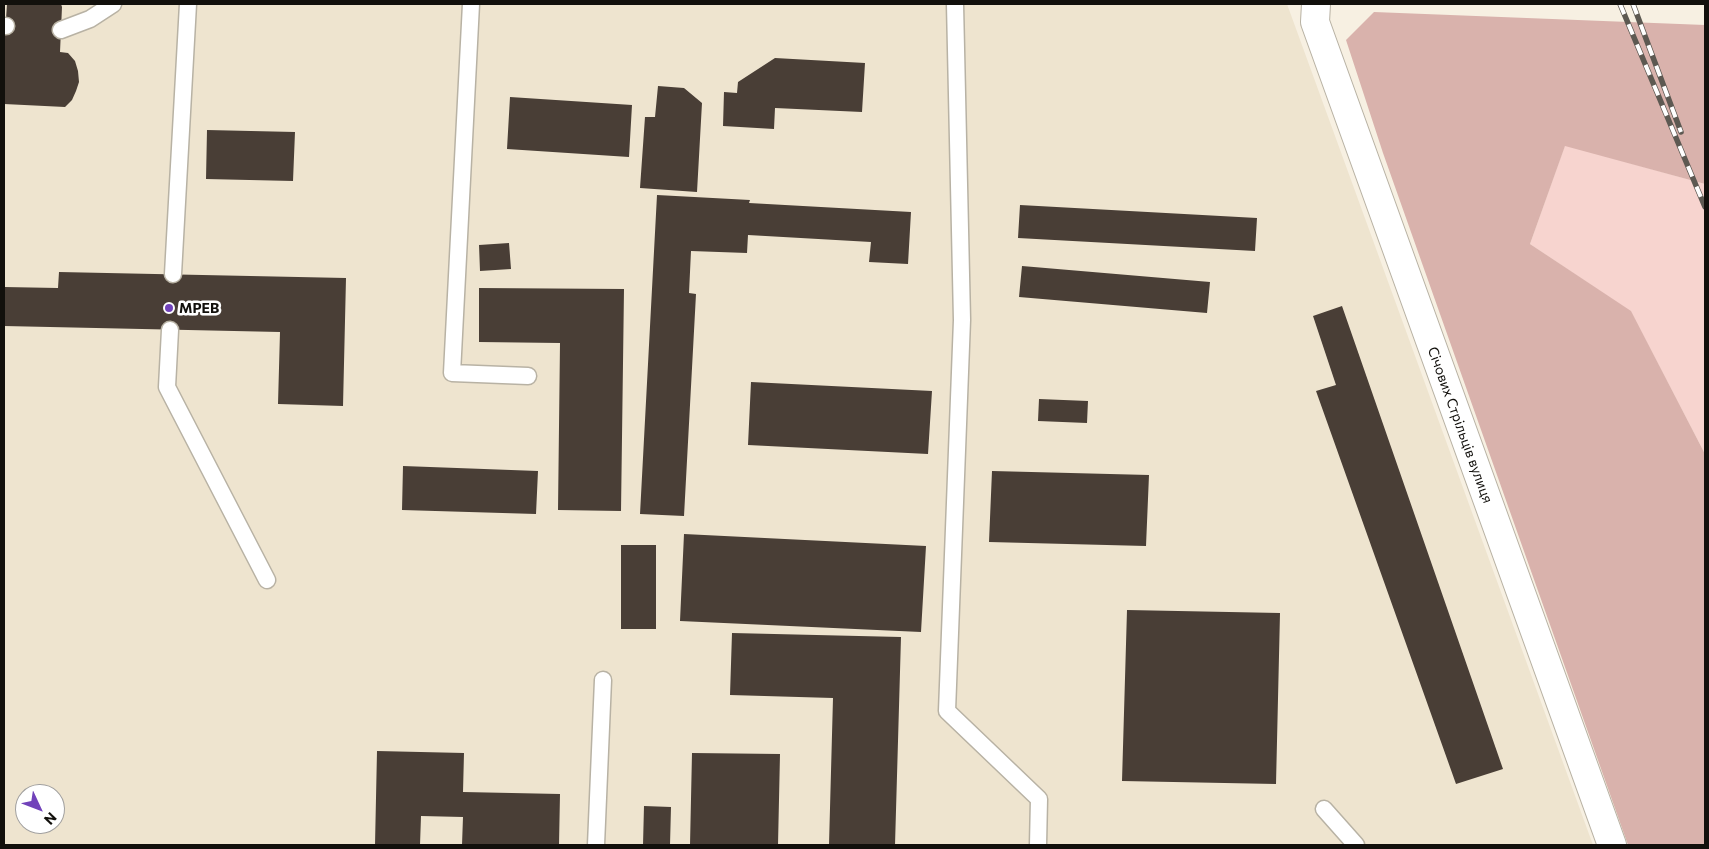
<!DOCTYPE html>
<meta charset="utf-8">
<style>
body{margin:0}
#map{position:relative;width:1709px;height:849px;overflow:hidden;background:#f7f0e2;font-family:Commissioner,sans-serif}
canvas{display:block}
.frame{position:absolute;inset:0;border:5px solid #12100c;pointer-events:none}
.north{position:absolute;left:15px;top:784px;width:50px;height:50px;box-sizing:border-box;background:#fff;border:1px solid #a09f9e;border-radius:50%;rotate:133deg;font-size:14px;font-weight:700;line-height:20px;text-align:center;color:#12100c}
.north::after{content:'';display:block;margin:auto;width:18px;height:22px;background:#7142ba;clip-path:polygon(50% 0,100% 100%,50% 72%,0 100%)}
</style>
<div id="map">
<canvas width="1709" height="849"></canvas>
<div class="frame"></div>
<div class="north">N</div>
</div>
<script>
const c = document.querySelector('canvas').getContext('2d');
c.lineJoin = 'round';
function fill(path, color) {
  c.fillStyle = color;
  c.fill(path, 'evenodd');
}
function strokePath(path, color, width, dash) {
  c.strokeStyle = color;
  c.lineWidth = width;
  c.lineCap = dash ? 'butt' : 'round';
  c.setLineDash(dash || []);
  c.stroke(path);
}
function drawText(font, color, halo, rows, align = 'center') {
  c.font = font + ' Commissioner,sans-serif';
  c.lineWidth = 5;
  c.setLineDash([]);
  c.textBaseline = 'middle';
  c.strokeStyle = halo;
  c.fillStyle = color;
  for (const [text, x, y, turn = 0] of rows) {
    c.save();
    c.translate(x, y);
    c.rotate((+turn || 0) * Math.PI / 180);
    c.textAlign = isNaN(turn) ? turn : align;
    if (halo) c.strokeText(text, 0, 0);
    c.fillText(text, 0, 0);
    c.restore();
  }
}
const built = new Path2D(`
 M4 4H1287L1593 845H4ZM25 794H55V824H25Z`);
const green = new Path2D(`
 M1565 145 1705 184V454L1631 312 1530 244Z`);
const forest = new Path2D(`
 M1374 12 1705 25V184L1565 146 1530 244 1631 311 1705 454V845H1628L1383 153 1346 40Z`);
const building = new Path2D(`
 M7 4H61L62 7 60 52 68 53 75 61 78 71 79 82 76 91 72 100 65 107 4 104V49Z
 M775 58 865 63 862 112 775 108 774 129 723 126 724 92 737 93 738 82Z
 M658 86 684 88 702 103 697 192 640 188 645 117H655Z
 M510 97 632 105 629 157 507 149Z
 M207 130 295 132 293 181 206 179Z
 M657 195 750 200 749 203 911 212 908 264 869 262 871 242 748 235 747 253 691 251 689 293 696 294 684 516 640 514Z
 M1020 205 1257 218 1255 251 1018 238Z
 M509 243 511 269 480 271 479 245Z
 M1022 266 1210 282 1207 313 1019 297Z
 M59 272 346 278 343 406 278 404 280 332 4 326V287L58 288Z
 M479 288 624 289 621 511 558 510 560 343 479 342Z
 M1342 306 1503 769 1456 784 1316 391 1336 385 1313 316Z
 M751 382 932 391 928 454 748 445Z
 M1039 399 1088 401 1087 423 1038 421Z
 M403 466 538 471 536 514 402 510Z
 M992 471 1149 475 1146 546 989 542Z
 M684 534 926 546 921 632 680 621Z
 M621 545H656V629H621Z
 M1127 610 1280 613 1276 784 1122 781Z
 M732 633 901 637 895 845H829L833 698 730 695Z
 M377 751 464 753 463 792 560 794 559 845H462L463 817 421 816 420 845H375Z
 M692 753 780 754 778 845H690Z
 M644 806 671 807 670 845H643Z`);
const service = new Path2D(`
 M471 4 452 373 528 376
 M955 4 962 320 947 711 1039 799 1038 845
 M4 26H6
 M61 30 90 19 113 4
 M173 274 188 4
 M170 330 167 387 267 580
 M1324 809 1356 845
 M596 845 603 680`);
const tertiary = new Path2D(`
 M1316 4 1315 22 1612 845`);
const rail = new Path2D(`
 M1620 4 1705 207
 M1633 4 1681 132`);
const markers = [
 [169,308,5,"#7142ba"]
];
const poiNames = [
 ["МРЕВ",179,308]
];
const streetNames = [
 ["Січових Стрільців вулиця",1460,425,70]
];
fill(built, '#eee4cf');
fill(green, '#f7d4cf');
fill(forest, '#d9b2ac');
fill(building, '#493e36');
strokePath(service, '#b8b2a4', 19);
strokePath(tertiary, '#b8b2a4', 30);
strokePath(service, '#fff', 16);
strokePath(tertiary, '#fff', 28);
strokePath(rail, '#5d5952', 5.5);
strokePath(rail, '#fff', 4, [11]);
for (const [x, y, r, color] of markers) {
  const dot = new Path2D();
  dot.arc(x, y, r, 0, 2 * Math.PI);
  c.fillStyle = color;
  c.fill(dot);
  strokePath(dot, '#fff', 2);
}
drawText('bold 14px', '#12100c', '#fff', poiNames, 'left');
drawText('14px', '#12100c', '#fff', streetNames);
</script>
